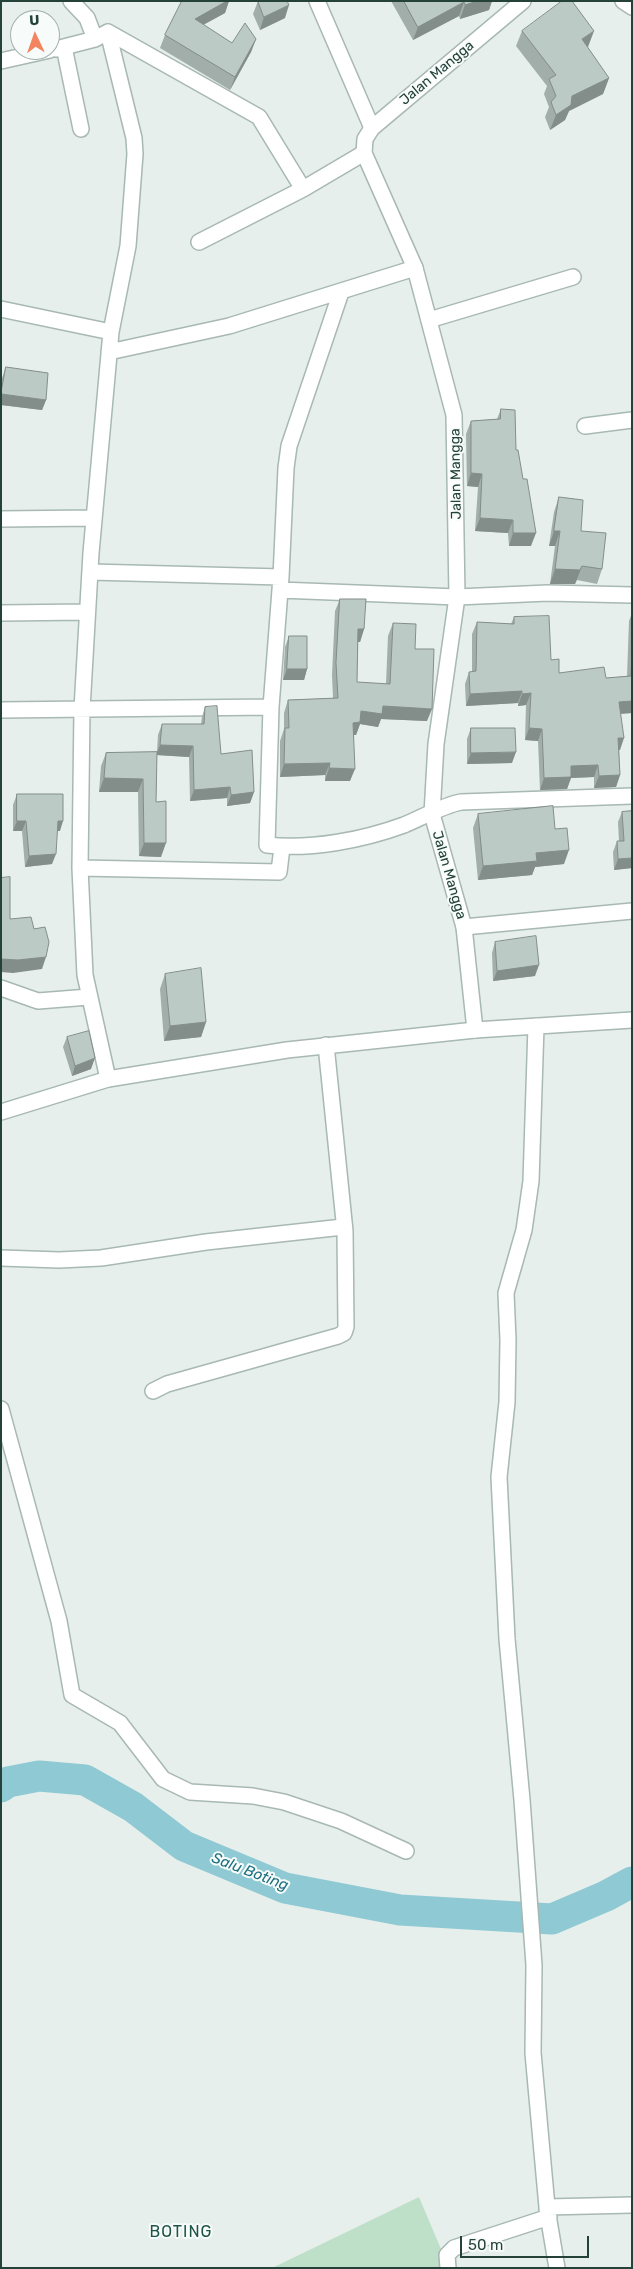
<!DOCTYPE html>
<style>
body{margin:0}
#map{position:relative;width:633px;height:2269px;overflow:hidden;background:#e6efeb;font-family:Rubik,sans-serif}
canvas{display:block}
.frame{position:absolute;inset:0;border:2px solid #24423a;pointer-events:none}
.north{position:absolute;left:10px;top:10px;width:50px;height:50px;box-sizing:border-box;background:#f7fbf9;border:1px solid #a3b1ad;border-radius:50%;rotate:357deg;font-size:14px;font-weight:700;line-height:20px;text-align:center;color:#24423a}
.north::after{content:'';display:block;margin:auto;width:18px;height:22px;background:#f4845f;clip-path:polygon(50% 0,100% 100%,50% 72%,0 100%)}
.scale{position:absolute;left:460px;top:2236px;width:129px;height:22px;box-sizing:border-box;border:2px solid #24423a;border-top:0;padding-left:6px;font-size:15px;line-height:18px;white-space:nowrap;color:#24423a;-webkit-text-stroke:4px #f7fbf9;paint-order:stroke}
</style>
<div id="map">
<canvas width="633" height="2269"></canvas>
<div class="frame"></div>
<div class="north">U</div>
<div class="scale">50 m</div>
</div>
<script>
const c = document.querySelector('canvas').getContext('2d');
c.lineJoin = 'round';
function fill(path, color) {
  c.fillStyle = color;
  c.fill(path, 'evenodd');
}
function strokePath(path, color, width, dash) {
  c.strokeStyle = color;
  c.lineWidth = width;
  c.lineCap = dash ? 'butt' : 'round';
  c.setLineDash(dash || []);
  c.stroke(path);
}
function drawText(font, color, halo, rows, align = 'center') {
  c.font = font + ' Rubik,sans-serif';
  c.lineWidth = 4;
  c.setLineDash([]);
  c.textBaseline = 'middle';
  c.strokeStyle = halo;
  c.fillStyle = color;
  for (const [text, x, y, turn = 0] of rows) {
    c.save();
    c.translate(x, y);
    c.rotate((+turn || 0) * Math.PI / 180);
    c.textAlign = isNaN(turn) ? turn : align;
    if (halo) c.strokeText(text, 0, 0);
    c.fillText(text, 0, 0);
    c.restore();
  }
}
const green = new Path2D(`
 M419 2197 449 2268H272Z`);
const river = new Path2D(`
 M1 1787 8 1782 39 1776 85 1780 133 1807 184 1846 285 1888 400 1910 552 1919 606 1896 632 1882`);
const minor = new Path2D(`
 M71 1 87 18 95 39 108 32 134 138 135 154 128 246 111 332 91 553 82 709 80 868 85 975 108 1079
 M317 1 372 128
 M108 32 259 117 303 189 364 153
 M64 47 81 129
 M56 49 95 39
 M1 61 50 50
 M199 242 303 189
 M1 309 111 332
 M429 320 573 277
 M109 352 229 326 415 268
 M585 426 632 420
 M1 519 94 518
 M91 572 281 577 271 707 267 845C311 850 363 840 404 825 421 818 444 805 461 802L632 796
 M281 577 286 468 289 446 341 292
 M280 590 457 597 548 593 632 595
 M1 613 87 612
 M1 710 271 707
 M80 868 279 872 282 847
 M464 927 632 911
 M1 988 38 1001 89 997
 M536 1026 531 1181 524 1230 506 1293 508 1340 507 1402 499 1477 507 1639 522 1800 534 1965 533 2053 547 2207 632 2205
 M475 1030 632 1020
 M1 1258 59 1260 101 1258 206 1242 343 1227
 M153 1391 167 1384 338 1336 344 1333 346 1327 345 1231 326 1045
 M1 1409 59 1621 72 1695 120 1723 163 1779 190 1792 253 1796 284 1802 341 1821 406 1851
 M547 2209 557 2268
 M448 2268 447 2255 454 2248 549 2217`);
const tertiary = new Path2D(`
 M623 1 632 7
 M1 1112 108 1079 287 1050 475 1030 464 927 432 814 436 744 457 597 454 415 415 268 364 153 365 139 372 128 523 1`);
const wall = new Path2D(`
 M182 1H229L225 13 203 25 232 43 256 39 251 52 230 90 160 48 165 35Z
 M258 1 285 18 260 30 253 14Z
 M391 1H492L489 10 460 19 459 16 413 40Z
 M522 31 588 47H587L609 78 603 94 569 111 565 120 550 130 545 117 549 107 544 94 547 86 516 46Z
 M6 367 46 400 42 410 1 405V381Z
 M501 409 516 450 531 546H509L508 533 475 531 478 487 467 486 466 434 471 421 497 419Z
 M632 428V459H631V430Z
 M559 497 581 531 602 569 597 584 577 580 575 584H550L555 546H549L554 512Z
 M340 599 364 629 360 642H358L357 682 386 684 388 636 393 623 415 649 427 721 381 719 378 727 360 724 356 735H354L350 781H325V775L280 777V741L284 729V713L288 700 333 698 332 675 335 611Z
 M632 613V713L621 714 620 750H619L620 775 616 787 594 788V777L571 778 567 789 540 790 538 741 525 740 526 705 518 706V703L466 706 465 684 469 672H472V634L477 622 511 624 514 617 551 660 559 673 606 678 627 676 629 621Z
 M289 636 307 669 304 680H283L285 647Z
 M205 707 221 754 254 792 250 803 227 806V798L190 801 189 757 157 755 156 802 161 857 139 856 138 792H99L101 766 106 753 157 752 158 735 162 724H201L202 717Z
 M471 728 512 763 467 764V739Z
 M17 794 60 831H57L52 864 25 867 22 831H13V805Z
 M632 811V868L614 870 613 852 617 841H619L618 822 622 812Z
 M478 814 555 829 564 864 535 867 532 875 478 880 473 828Z
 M495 942 535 976 493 981 492 953Z
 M165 974 206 1022 201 1037 164 1041 160 989Z
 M67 1037 91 1069 72 1076 63 1047Z`);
const shadedWall = new Path2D(`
 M227 1H229L225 13 190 32 195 19Z
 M477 1H492L489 10 460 19 465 5Z
 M464 2 459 16 413 40 418 27Z
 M289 5 285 18 260 30 264 17Z
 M594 31 588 47 576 55 582 39Z
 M256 39 251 52 230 90 235 77Z
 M609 78 603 94 569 111 565 120 550 130 556 115 572 96Z
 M1 394 46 400 42 410 1 405Z
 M471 473 482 474 478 487 467 486Z
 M480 518 513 520 508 533 475 531Z
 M554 531H560L555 546H549Z
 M513 533H536L531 546H509Z
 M582 566 575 584H550L555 569Z
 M358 629H364L360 642H354Z
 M287 669H307L304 680H283Z
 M522 691 518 703 466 706 470 694Z
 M531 693 526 705 518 706 522 694Z
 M632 701V713L615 714 619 702Z
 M383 706 432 709 427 721 381 719 378 727 360 724 356 735H349L353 723 361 711Z
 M529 728 542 729 538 741 525 740Z
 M618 738H624L620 750 614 751Z
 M160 745 193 746 189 757 156 755Z
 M516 752 512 763 467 764 471 753Z
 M330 763 325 775 280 777 284 764Z
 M598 765 594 777 571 778 567 789 540 790 544 778 571 766Z
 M329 768 355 769 350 781H325Z
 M620 775 616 787 594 788 599 776Z
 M104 778 143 779 138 792H99Z
 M230 787 227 798 190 801 194 790Z
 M254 792 250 803 227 806 231 795Z
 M17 821H26L22 831H13Z
 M58 821H63L60 831H54Z
 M144 843H166L161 857 139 856Z
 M569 850 564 864 535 867 532 875 478 880 483 866 536 853Z
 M56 854 52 864 25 867 29 856Z
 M632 858V868L614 870 618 859Z
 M46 957 42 969 13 973 1 972V959Z
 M539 965 535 976 493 981 497 971Z
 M206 1022 201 1037 164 1041 170 1026Z
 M95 1058 91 1069 72 1076 75 1066Z`);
const building = new Path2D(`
 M182 1H227L195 19 232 43 245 23 256 39 235 77 165 35Z
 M258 1H287L289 5 264 17Z
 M404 1H477L465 5 464 2 418 27Z
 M562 1H572L594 31 582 39 609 78 572 96 571 105 556 115 551 102 556 96 549 79 556 75 522 31Z
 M6 367 48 373 46 400 1 394Z
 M501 409 515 410 516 450H518L523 479H527L536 533H513V520L480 518 482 474 471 473V421L500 419Z
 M559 497 583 500 581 531 606 533 602 569 582 566 580 570 555 569 560 531H554Z
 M340 599H366L364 629H358L357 682 390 684 393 623 416 624 415 649H434L432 709 383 706 382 714 361 711 360 722 353 723 355 769 329 768 330 763 284 764 285 728H289L288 700 338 698 336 663Z
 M549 616 551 660 559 659V673L604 667 606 678 631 676 632 656V701L619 702 624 738H618L620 775 599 776 598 765 571 766V777L544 778 542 729 529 728 531 693 522 694V691L470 694 469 672 476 671 477 622 514 624V617Z
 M289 636H307V669H287Z
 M217 706 221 754 252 750 254 792 231 795 230 787 194 790 193 746 160 745 162 724H204L205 707Z
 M471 728H515L516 752 471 753Z
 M157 752 156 802 166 801V843H144L143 779 104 778 106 753Z
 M17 794H63V821H58L56 854 29 856 26 821H17Z
 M553 806 555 829 567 828 569 850 536 853 537 861 483 866 478 814Z
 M632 811V858L618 859 617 841H624L622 812Z
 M10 877V919L31 917 34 929 45 927 49 942 46 957 18 960 1 959V878Z
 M536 936 539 965 497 971 495 942Z
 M201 968 206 1022 170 1026 165 974Z
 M89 1031 95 1058 75 1066 67 1037Z`);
const streetNames = [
 ["Jalan Mangga",437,73,-40],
 ["Jalan Mangga",456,474,-91],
 ["Jalan Mangga",449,875,74]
];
const waterNames = [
 ["Salu Boting",250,1872,21]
];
const quarterNames = [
 ["BOTING",181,2232]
];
fill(green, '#bfe0c8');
strokePath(river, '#8ec9d4', 31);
strokePath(minor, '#a8b8b2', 18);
strokePath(tertiary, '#a8b8b2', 18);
strokePath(minor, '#fff', 15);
strokePath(tertiary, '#fff', 15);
fill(wall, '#a1aea9');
fill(shadedWall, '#838d89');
fill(building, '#bbcac4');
strokePath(building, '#838d89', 1);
drawText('14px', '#24423a', '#f7fbf9', streetNames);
drawText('italic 15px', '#1c6f80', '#f7fbf9', waterNames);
c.letterSpacing = '1px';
drawText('16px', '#1f5548', '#f7fbf9', quarterNames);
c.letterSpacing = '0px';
</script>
